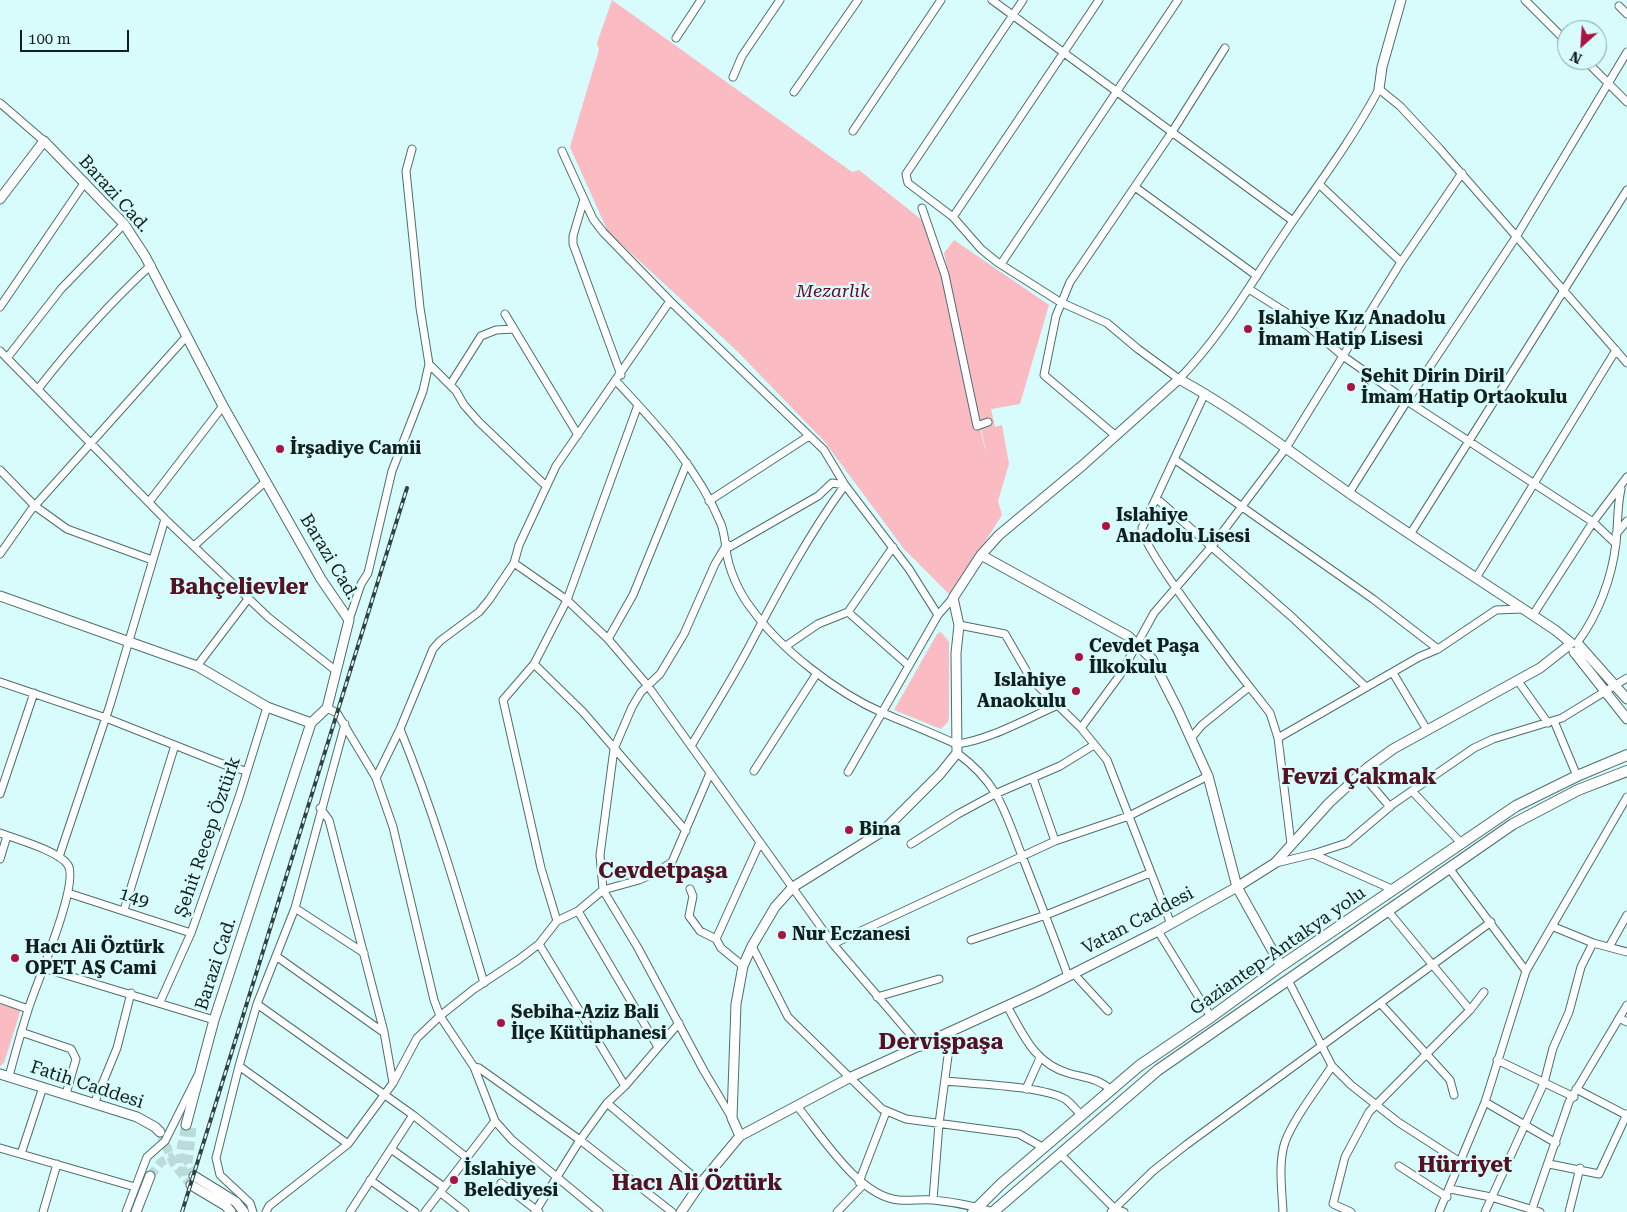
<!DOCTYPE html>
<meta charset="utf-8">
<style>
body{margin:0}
#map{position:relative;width:1627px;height:1212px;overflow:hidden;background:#d7fcfb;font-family:"Roboto Serif",serif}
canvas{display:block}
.north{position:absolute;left:1557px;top:20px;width:50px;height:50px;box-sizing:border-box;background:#d7fcfb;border:1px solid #88a4a3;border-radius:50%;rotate:206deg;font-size:14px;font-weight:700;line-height:20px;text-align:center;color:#111f1f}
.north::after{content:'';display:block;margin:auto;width:18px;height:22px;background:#a91443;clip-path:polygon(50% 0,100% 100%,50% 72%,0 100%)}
.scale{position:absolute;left:20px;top:30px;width:109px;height:22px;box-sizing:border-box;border:2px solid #111f1f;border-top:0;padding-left:6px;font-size:15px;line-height:18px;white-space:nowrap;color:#111f1f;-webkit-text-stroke:4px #d7fcfb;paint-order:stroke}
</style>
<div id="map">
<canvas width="1627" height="1212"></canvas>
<div class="north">N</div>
<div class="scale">100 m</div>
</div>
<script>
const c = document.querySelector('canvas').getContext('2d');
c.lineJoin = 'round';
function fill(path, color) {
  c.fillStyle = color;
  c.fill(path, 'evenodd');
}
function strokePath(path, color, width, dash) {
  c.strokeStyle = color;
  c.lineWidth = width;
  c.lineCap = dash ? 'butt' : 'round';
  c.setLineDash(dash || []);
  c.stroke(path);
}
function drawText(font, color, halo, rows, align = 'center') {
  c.font = font + ' "Roboto Serif",serif';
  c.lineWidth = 5;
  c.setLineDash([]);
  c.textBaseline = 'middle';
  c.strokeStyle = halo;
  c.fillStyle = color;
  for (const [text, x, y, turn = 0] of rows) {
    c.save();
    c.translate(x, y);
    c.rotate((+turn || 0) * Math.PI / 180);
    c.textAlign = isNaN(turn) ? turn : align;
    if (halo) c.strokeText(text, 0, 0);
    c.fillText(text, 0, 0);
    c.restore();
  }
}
const green = new Path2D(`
 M612 0 852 172 859 170 932 228 988 461 944 253 954 240 1049 305 1020 404 991 409 995 427 1002 425 1009 464 998 501 1002 515 951 596 904 549 824 441 737 351 608 232 570 147 599 50 597 43Z
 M941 632 949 642V716L948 722 941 729 894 710 937 634Z
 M0 1003 18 1009 20 1012 4 1063 0 1066Z`);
const tertiaryTunnel = new Path2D(`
 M192 1128 188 1163 194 1176
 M160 1132 174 1164 191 1185
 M150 1176 161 1162 174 1156
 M184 1176 180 1153 186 1125`);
const minor = new Path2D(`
 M992 0 1293 221
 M1023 0 906 174 908 183 953 217 981 249 997 262 1060 302 1107 323 1138 349 1179 379C1225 332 1256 274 1293 221 1323 178 1354 136 1379 89L1400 106 1439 148 1627 363
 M1525 0 1567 42
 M1619 6 1627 14
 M676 38 701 0
 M1585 60 1627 102
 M733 77 742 56 780 0
 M794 92 858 0
 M0 103 44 141
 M853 131 941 0
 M412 149 406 171 420 308 429 364 456 391 464 405 479 422 546 486
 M562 151 593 219 603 232 670 301 824 450 845 485 909 569 938 615
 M1320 185 1401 262
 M1135 187 1257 276
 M584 199 573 236V244L621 375
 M922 208 945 275 977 426 988 422
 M953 217 1099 0
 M1001 264 1178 0
 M1249 289 1309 327 1343 356 1407 401 1593 522 1616 544
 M0 307 85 182
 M505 314 578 435
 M0 351 165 519 110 705 59 857
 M7 358 61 289 124 224
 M616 381C657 425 698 468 721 524 724 532 725 541 726 549 728 568 739 593 751 608 780 649 837 693 883 713 907 723 932 733 956 744 985 742 1030 717 1058 705
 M450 385 481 336 496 330 514 329
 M38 389C73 344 109 304 151 265
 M1205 393 1142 528C1141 549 1250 688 1270 713L1278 738 1291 844
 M1116 436 1044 375 1056 316 1070 282 1172 132 1225 48
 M1174 459 1373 599 1438 649
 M0 470 35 506 67 529 152 560
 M1349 493 1407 401 1516 237 1627 52
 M1156 498 1292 617 1366 687
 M709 501 809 436
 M149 502 223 406
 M165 519 269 618 335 670
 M1411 533 1627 190
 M1616 534 1627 521
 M727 544 715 564 684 634 660 674 641 692 632 707 614 749 600 855 603 890 638 948 704 1071 732 1118
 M194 546 266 481
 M0 554 31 510 186 337
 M514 563 567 600 608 639 648 686 833 944 921 1047
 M1476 578 1616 350
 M848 612 909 666
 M1533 615 1593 522 1627 477
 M349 620 361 584 368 573 392 471 423 391 429 364
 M959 625 1005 634 1031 679 1081 728 1107 760 1171 924
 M608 639 633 595 687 463
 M1577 643C1598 615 1612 578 1616 543 1618 525 1617 507 1621 489
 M786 646 818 624 848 612 893 547
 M534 664 583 712 686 831
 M197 666 248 599
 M1393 673 1427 730
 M1518 681 1548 723
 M0 682 106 718 225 765 246 771
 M327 708 337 713 376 778 393 827 434 1000 440 1016 474 1067 495 1121 512 1140 599 1212
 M1554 721 1577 776
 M1081 728 1120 675 1154 613 1212 546 1286 448 1401 262 1462 173
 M400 729C434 812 459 898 484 983
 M1191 738 1202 725 1249 687
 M1278 738 1419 657 1438 649 1496 610 1522 609
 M691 746C711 712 733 678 751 643 779 590 809 534 845 485L832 483 818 496 726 549
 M957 753C1001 785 1005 814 1024 861 1039 899 1054 937 1068 976
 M754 771 817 673
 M848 772 938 615 953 598
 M1361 773 1390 807
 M376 778 400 729 433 649 440 641 479 612 489 600 514 563 519 545 556 466 670 301
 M1033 778 1055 841
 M1412 791 1462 844
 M0 794 34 693
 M320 808 329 820 384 1032 393 1083
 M0 833C16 839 59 851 68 865 80 884 35 986 28 1010 21 1032 15 1054 9 1076
 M911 844 958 814 995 794 1060 766 1094 745
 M1313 854 1394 890
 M0 859 7 836
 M1276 863 1313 854 1347 843 1393 804 1474 748 1493 739 1562 718 1627 678
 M1449 868 1526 971
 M690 889 693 896 689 916 700 931 716 939 760 842
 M68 893 191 933
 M295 908 364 953
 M124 910 175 745
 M578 911 658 1047
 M1388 911 1470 1010
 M557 921 541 868 503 700 534 664 567 600 638 405
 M1554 927 1593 943 1627 952
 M1158 931 1211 1017
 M716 939 721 948 743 966
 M971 940 1046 915 1150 873
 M539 944 625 1086
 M833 944 1055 841 1129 816 1208 776
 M752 946 788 1017 882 1109 906 1119 1019 1134 1044 1148
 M1609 947 1627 915
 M276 956 383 1032
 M43 968 214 1020
 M1074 974 1108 1011
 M1288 980 1332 1066 1351 1085 1398 1122 1460 1162
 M877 997 939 979
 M0 999 28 1009
 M160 1002 191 933 239 797 267 707
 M1380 1003 1450 1080 1454 1095
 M257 1004 413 1115 466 1157
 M1007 1006C1023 1034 1034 1063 1068 1073 1085 1078 1098 1078 1111 1090
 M1619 1018 1627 1022
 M21 1032 71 1049 76 1059 66 1094
 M1497 1060 1574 1097
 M239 1066 348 1144
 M474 1067 479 1068 580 1140 672 1212
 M945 1081C973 1084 1043 1086 1065 1099 1071 1103 1076 1110 1082 1116
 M1026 1089 1040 1058
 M1576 1089 1626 1115
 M1485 1102 1556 1143
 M607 1103 701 1183
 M94 1104 117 1048 131 993
 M797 1106C821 1135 859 1197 899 1200 910 1201 922 1199 933 1200 954 1202 974 1206 994 1212
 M0 1148 135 1187
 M391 1149 444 1187
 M21 1154 43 1087
 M1060 1154 1115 1209 1124 1212
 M1549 1164 1599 1174 1627 1114
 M1399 1166 1447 1197
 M370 1180 415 1212
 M859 1182 886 1112
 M501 1183 539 1212
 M1450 1189 1491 1197 1540 1212
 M441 1193 465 1212
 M933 1200 939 1124 951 1033
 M1532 1209 1569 1102 1627 1005
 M43 1212 57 1164
 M126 1212 147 1157 165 1141 197 1077
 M253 1212 250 1203 220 1175 216 1158 239 1066 257 1004 295 908 345 724
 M266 1212 269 1206 348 1144 393 1083 417 1038 440 1016 474 989 518 960 539 944 557 921 578 911 603 890 639 880 655 873 672 862 710 773
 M350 1212 413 1115
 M425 1212 495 1121
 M535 1212 580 1140 607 1103 625 1086 679 1023
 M837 1212 863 1185
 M1111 1212 1153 1171 1186 1145 1491 922
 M1283 1212C1282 1190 1278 1163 1285 1142 1294 1118 1317 1089 1332 1066
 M1351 1212 1333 1204 1345 1157 1369 1112 1470 1010 1484 992
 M1439 1212 1485 1102 1526 971 1627 797
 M1485 1212 1544 1083 1553 1048 1569 1012 1581 967 1593 943
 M1569 1212 1580 1168`);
const tertiary = new Path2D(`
 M1379 89 1382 67 1401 0
 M0 199 44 141 124 224 145 256 223 406 321 579 349 620 327 708 311 723 214 1020 186 1125
 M0 596 197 666 267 707 311 723
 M1579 645 1627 699
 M1574 652 1627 719
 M1281 966 1237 887 1275 863 1329 803 1367 768 1393 749 1540 668 1568 646
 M0 1074 137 1117 155 1127 160 1132
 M740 1136 732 1118 736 1004 743 966 752 946 775 907 793 887 883 831 940 774 957 753 956 653 959 625 953 598 981 555 999 535 1083 465 1179 379C1239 412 1293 454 1349 493 1417 540 1486 584 1555 630L1571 643
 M194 1176 236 1202 244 1212
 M191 1185 226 1206 231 1212
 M136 1212 150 1176
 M681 1212 701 1183 740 1136 849 1078 1037 992 1158 931 1237 887 1208 776 1178 710 1152 659 1128 636 981 555`);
const secondary = new Path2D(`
 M973 1212 1001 1184 1139 1066 1211 1017 1281 966 1516 806 1577 776 1627 755
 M993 1212 1158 1070 1513 824 1578 790 1627 771`);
const rail = new Path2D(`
 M182 1212 407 488`);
const markers = [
 [1248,329,5,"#a91443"],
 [1351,387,5,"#a91443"],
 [280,449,5,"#a91443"],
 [1106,526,5,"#a91443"],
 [1079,657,5,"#a91443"],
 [1076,691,5,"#a91443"],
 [849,830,5,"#a91443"],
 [782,935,5,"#a91443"],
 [15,958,5,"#a91443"],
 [501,1023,5,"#a91443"],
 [454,1180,5,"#a91443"]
];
const streetNames = [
 ["Barazi Cad.",114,194,48],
 ["Barazi Cad.",329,557,59],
 ["Şehit Recep Öztürk",208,837,-71],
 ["149",134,898,18],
 ["Vatan Caddesi",1138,921,-28],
 ["Gaziantep-Antakya yolu",1278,951,-35],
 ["Barazi Cad.",216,964,-72],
 ["Fatih Caddesi",87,1085,18]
];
const parkNames = [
 ["Mezarlık",833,292]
];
const poiNames = [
 ["Islahiye Kız Anadolu",1258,319],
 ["İmam Hatip Lisesi",1258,340],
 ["Şehit Dirin Diril",1361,377],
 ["İmam Hatip Ortaokulu",1361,398],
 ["İrşadiye Camii",290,449],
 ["Islahiye",1116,516],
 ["Anadolu Lisesi",1116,537],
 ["Cevdet Paşa",1089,647],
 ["İlkokulu",1089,668],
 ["Islahiye",1066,681,"right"],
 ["Anaokulu",1066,702,"right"],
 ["Bina",859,830],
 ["Nur Eczanesi",792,935],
 ["Hacı Ali Öztürk",25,948],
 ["OPET AŞ Cami",25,969],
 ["Sebiha-Aziz Bali",511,1013],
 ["İlçe Kütüphanesi",511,1034],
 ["İslahiye",464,1170],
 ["Belediyesi",464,1191]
];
const districtNames = [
 ["Bahçelievler",239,588],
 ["Fevzi Çakmak",1359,778],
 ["Cevdetpaşa",663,872],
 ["Dervişpaşa",941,1043],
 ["Hürriyet",1465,1166],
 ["Hacı Ali Öztürk",697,1184]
];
fill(green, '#fabbc2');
strokePath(tertiaryTunnel, '#b9dbda', 9, [9, 4.5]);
strokePath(minor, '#4e6e6e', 9);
strokePath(tertiary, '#4e6e6e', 11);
strokePath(secondary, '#4e6e6e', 12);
strokePath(minor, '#fff', 7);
strokePath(tertiary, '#fff', 9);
strokePath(secondary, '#fff', 10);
strokePath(rail, '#304241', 4);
strokePath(rail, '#d7fcfb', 2, [5.5]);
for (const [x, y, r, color] of markers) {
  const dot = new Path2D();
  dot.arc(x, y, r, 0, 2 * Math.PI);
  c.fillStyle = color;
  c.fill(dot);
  strokePath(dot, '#d7fcfb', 2);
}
drawText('18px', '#111f1f', '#d7fcfb', streetNames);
drawText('italic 18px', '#670625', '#d7fcfb', parkNames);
drawText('bold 18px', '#111f1f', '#d7fcfb', poiNames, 'left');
drawText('bold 22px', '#551021', '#d7fcfb', districtNames);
</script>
